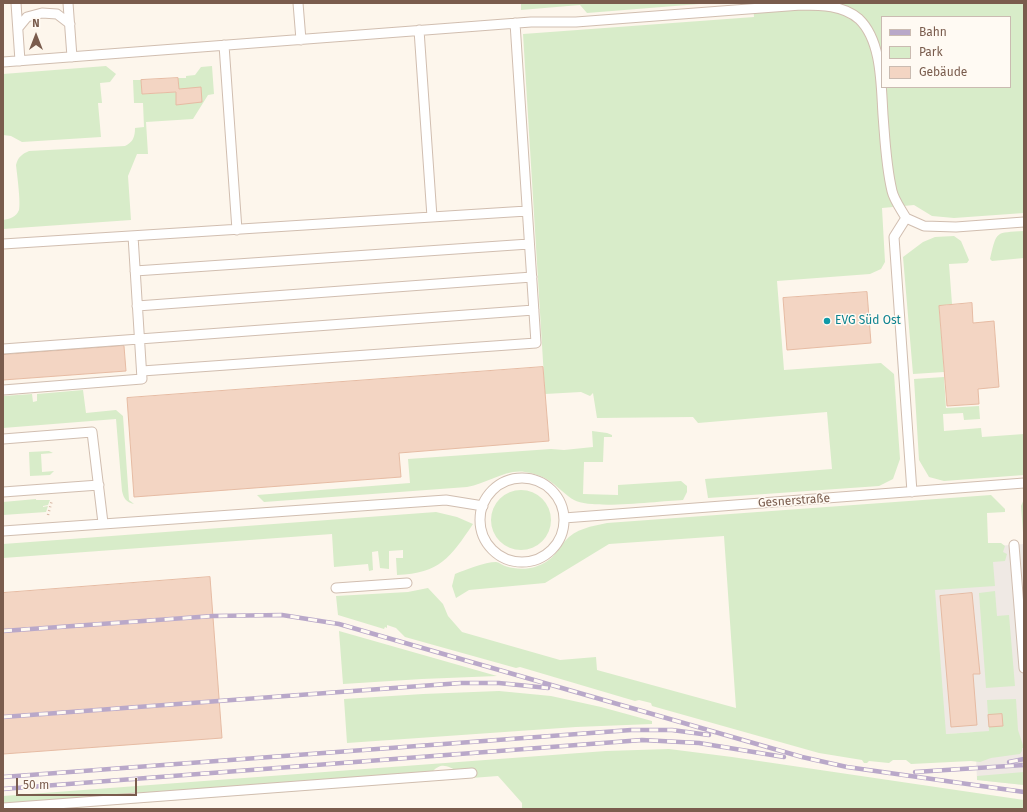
<!DOCTYPE html>
<meta charset="utf-8">
<style>
body{margin:0}
#map{position:relative;width:1027px;height:812px;overflow:hidden;background:#fdf6ec;font-family:"Fira Sans",sans-serif}
canvas{display:block}
.frame{position:absolute;inset:0;border:4px solid #7a5c4d;pointer-events:none}
.legend{position:absolute;left:881px;top:16px;width:130px;height:72px;box-sizing:border-box;background:#fffaf3;border:1px solid #cabbb1;margin:0;padding:5px 7px;list-style:none;font-size:12px;color:#7a5c4d}
.legend li{display:flex;align-items:center;gap:8px;height:20px}
.legend b{width:20px;border:1px solid #cabbb1}
.north{position:absolute;left:16px;top:16px;width:40px;height:40px;-webkit-text-stroke:3px #fffaf3;paint-order:stroke;rotate:0deg;font-size:11px;font-weight:700;line-height:16px;text-align:center;color:#7a5c4d}
.north::after{content:'';display:block;margin:auto;width:14px;height:18px;background:#7a5c4d;clip-path:polygon(50% 0,100% 100%,50% 72%,0 100%)}
.scale{position:absolute;left:16px;top:778px;width:121px;height:18px;box-sizing:border-box;border:2px solid #7a5c4d;border-top:0;padding-left:5px;font-size:12px;line-height:14px;white-space:nowrap;color:#7a5c4d;-webkit-text-stroke:3px #fffaf3;paint-order:stroke}
</style>
<div id="map">
<canvas width="1027" height="812"></canvas>
<div class="frame"></div>
<ul class="legend">
<li><b style="height:5px;background:#b9a8c9"></b>Bahn</li>
<li><b style="height:11px;background:#d8ecc9"></b>Park</li>
<li><b style="height:11px;background:#f3d5c3"></b>Gebäude</li>
</ul>
<div class="north">N</div>
<div class="scale">50 m</div>
</div>
<script>
const c = document.querySelector('canvas').getContext('2d');
c.lineJoin = 'round';
function fill(path, color) {
  c.fillStyle = color;
  c.fill(path, 'evenodd');
}
function strokePath(path, color, width, dash) {
  c.strokeStyle = color;
  c.lineWidth = width;
  c.lineCap = dash ? 'butt' : 'round';
  c.setLineDash(dash || []);
  c.stroke(path);
}
function drawText(font, color, halo, rows, align = 'center') {
  c.font = font + ' "Fira Sans",sans-serif';
  c.lineWidth = 3;
  c.setLineDash([]);
  c.textBaseline = 'middle';
  c.strokeStyle = halo;
  c.fillStyle = color;
  for (const [text, x, y, turn = 0] of rows) {
    c.save();
    c.translate(x, y);
    c.rotate((+turn || 0) * Math.PI / 180);
    c.textAlign = isNaN(turn) ? turn : align;
    if (halo) c.strokeText(text, 0, 0);
    c.fillText(text, 0, 0);
    c.restore();
  }
}
const industrial = new Path2D(`
 M1024 544V785L977 780 975 732 917 736 903 553Z`);
const green = new Path2D(`
 M521 3H712L587 13 580 5 521 10Z
 M753 3H1024V213L954 218 932 216 914 205 882 208 885 262 881 269 870 274 777 281 784 370 881 363 894 374 900 459 893 479 879 486 708 498 705 479 832 469 827 412 698 423 693 417 597 418 593 393 590 396 581 392 545 394 523 34 754 17ZM882 17H1010V87H882Z
 M106 66 116 74 110 82 100 83 102 103H98L101 137 22 142 11 136 3 135V74Z
 M212 66 214 94 208 95 193 119 146 122 148 154H137L128 176 131 220 3 229V220C10 219 16 217 19 210 21 203 17 174 16 165 18 157 22 154 29 151L125 146C133 142 135 137 135 128L144 127 143 103H134L133 80H141L142 94 179 92 178 78H186V76L195 75 201 67Z
 M1024 231V258L992 261 990 259C997 230 995 233 1024 231Z
 M954 236 961 241 969 260 967 263 949 264 952 304 939 306 944 372 913 374 903 257 923 242 935 237Z
 M944 377 946 408 979 406 980 419 964 420 963 413 943 414 944 431 981 428 982 437 1024 434V475L944 481 929 477 919 460 914 379Z
 M83 390 86 413 116 410 123 416 129 500 134 504C126 502 124 499 122 491L116 419 3 428V396L32 394 33 402 37 401V394Z
 M592 431 607 433 612 435V437H604L603 462H584L583 494 618 495V485L681 481 687 486V492L683 500C659 501 593 510 574 500 570 498 566 494 562 491 551 481 541 474 525 472 505 469 487 484 467 487L264 502 257 495 410 483 408 459 551 449 564 450 593 447Z
 M49 451 53 453 41 454 42 472 54 471 50 475 30 476 29 452Z
 M491 520a30 30 0 1 1 60 0a30 30 0 1 1-60 0Z
 M991 495 1005 509V512L987 513 988 543H1001L1005 546 1003 552 1007 554 1005 561 993 562 995 586 935 590 946 734 989 731 987 700 1016 699 1018 730 1024 748H1022V751L1020 754 991 758 980 762 971 761 911 764 906 760H893L889 763 869 761 867 763H864L862 760 819 753 652 706 651 703 639 700 635 701 520 667 516 668 405 637 396 628 387 625V628L385 627 384 629 338 615 336 596 408 592 428 588 443 604 448 616 462 632 560 660 596 657 597 670 736 708 724 536 609 544 545 583 469 590 456 598 452 586 455 574C465 570 485 562 496 562 499 562 502 565 505 566 514 569 525 570 535 567 552 561 555 554 565 541 575 529 592 526 607 523Z
 M36 499V500H50L48 505 43 506V507L48 506 46 512 3 515V502Z
 M1024 499V546L1021 506Z
 M436 512 457 517 473 524C450 558 440 573 397 575L396 558H403V550L389 551V569L380 568 378 551 372 552 373 570 369 571 368 564 334 567 332 534 3 558V544Z
 M995 591 997 616 1009 615 1015 686 986 688 979 593Z
 M339 631 497 676 422 679 343 684Z
 M499 691 551 696 601 707 652 721V724L576 727 347 743 344 699 423 694Z
 M669 749 732 757 1024 800V809H522V803L498 776 60 809H27L458 771C448 767 442 761 432 772L3 805V796L606 751Z
 M1024 772V785L977 780V776Z`);
const building = new Path2D(`
 M178 78 179 89 201 87 202 102 176 105V92L142 94 141 80Z
 M867 292 871 343 787 350 783 298Z
 M972 303 973 323 994 321 999 387 978 389 979 404 947 406 939 306Z
 M124 346 126 371 3 380V355Z
 M543 367 549 441 399 453 401 477 134 497 127 398Z
 M210 577 222 738 3 754V593Z
 M972 593 980 674H973L977 725 951 727 940 596Z
 M1002 714 1003 726 989 727 988 715Z`);
const path = new Path2D(`
 M48 515 52 500`);
const lane = new Path2D(`
 M16 3 20 61
 M68 3 72 57
 M298 3 301 40
 M18 28 27 17 42 13 57 14 70 24
 M419 30 432 217
 M224 45 237 230
 M3 62 531 22H576L801 5C821 5 843 5 859 19 882 41 881 85 883 115 885 140 886 166 892 191 894 200 901 209 906 218L924 226 956 227 1024 222
 M906 218 894 237 912 492
 M3 244 527 211
 M135 271 529 244
 M137 306 532 277
 M3 349 534 310
 M142 371 536 343 515 23
 M3 390 142 379 133 236
 M3 439 92 432 103 523
 M480 520a42 42 0 1 1 84 0a42 42 0 1 1-84 0Z
 M3 492 99 485
 M564 518 1024 483
 M3 531 446 500 483 506
 M1014 545 1024 668
 M336 588 407 583
 M3 808 472 773`);
const rail = new Path2D(`
 M3 631 213 616 282 615 339 624 802 757 847 767 1024 792
 M3 717 461 683H499L548 688
 M1009 762 1024 759
 M915 772 1024 765
 M3 777 631 730H672L709 735
 M3 789 642 740 699 743 784 757`);
const markers = [
 [827,321,4,"#0f9aa8"]
];
const cultureNames = [
 ["EVG Süd Ost",835,321]
];
const streetNames = [
 ["Gesnerstraße",794,501,-4]
];
fill(industrial, '#efe9e4');
fill(green, '#d8ecc9');
fill(building, '#f3d5c3');
strokePath(building, '#e6bba3', 1);
strokePath(lane, '#d1beb0', 11);
strokePath(path, '#d9b8a5', 2.5, [1, 3]);
strokePath(lane, '#fff', 9);
strokePath(rail, '#b9a8c9', 4.5);
strokePath(rail, '#fffaf3', 3, [9]);
for (const [x, y, r, color] of markers) {
  const dot = new Path2D();
  dot.arc(x, y, r, 0, 2 * Math.PI);
  c.fillStyle = color;
  c.fill(dot);
  strokePath(dot, '#fffaf3', 1.5);
}
drawText('12px', '#0d838f', '#fffaf3', cultureNames, 'left');
drawText('12px', '#7a5c4d', '#fffaf3', streetNames);
</script>
